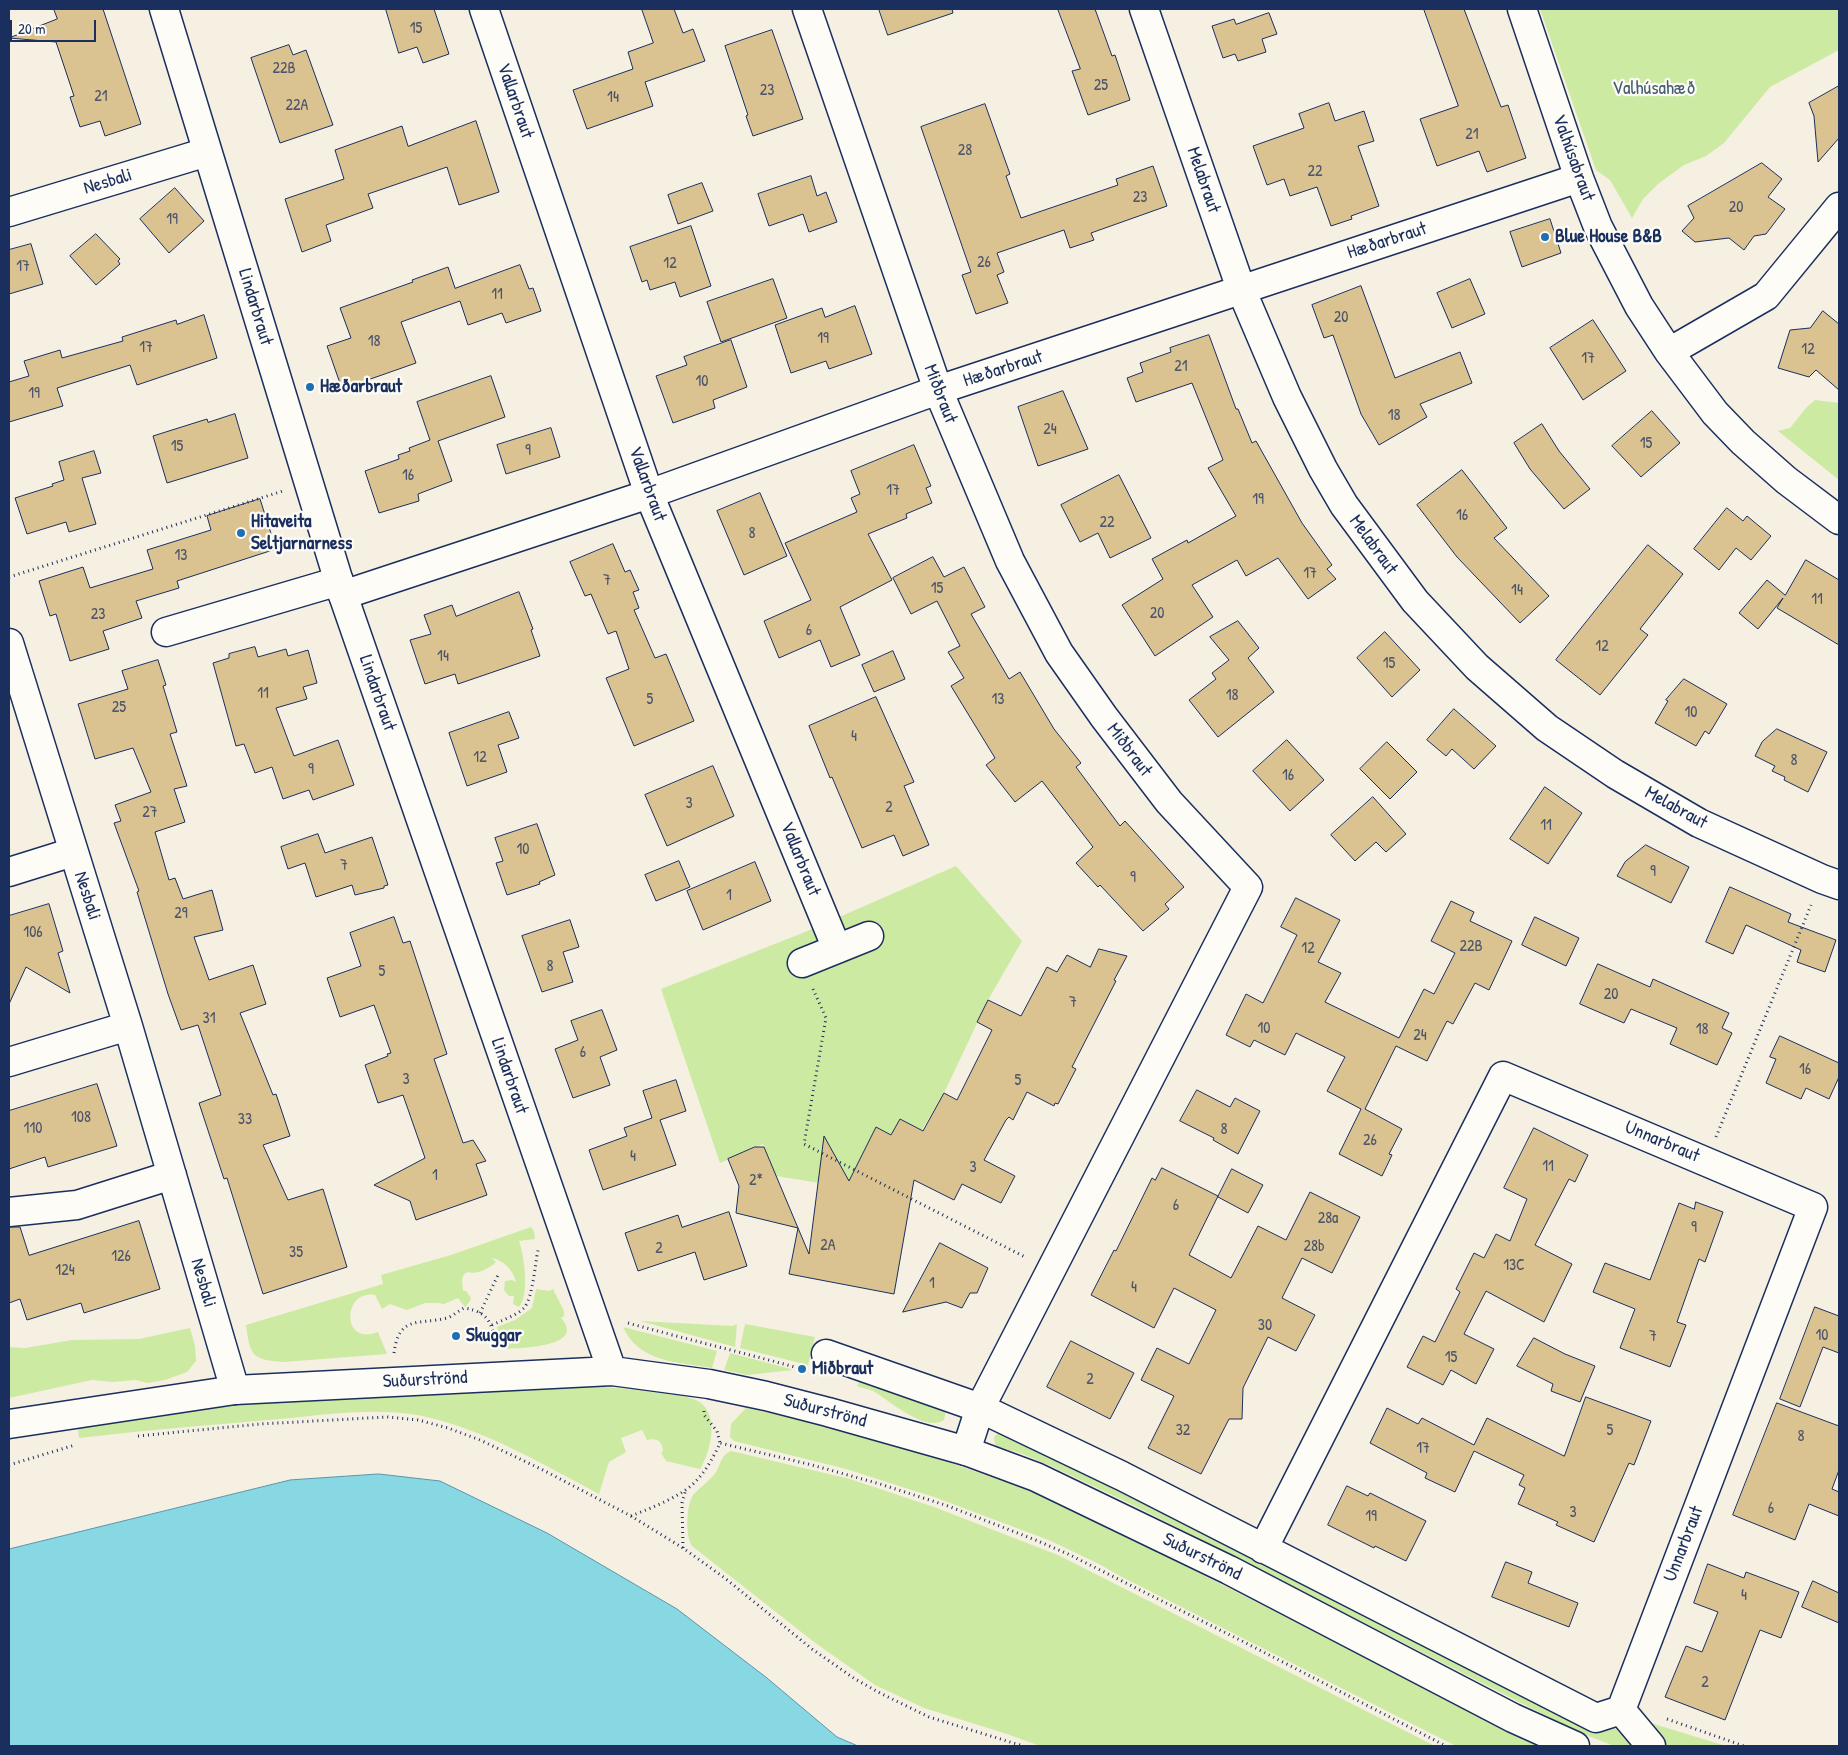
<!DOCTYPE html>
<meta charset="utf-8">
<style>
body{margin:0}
#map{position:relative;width:1848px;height:1755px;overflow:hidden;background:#f6f0e3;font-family:"Patrick Hand",sans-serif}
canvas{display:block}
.frame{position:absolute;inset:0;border:10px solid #1b2f5e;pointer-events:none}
.scale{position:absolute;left:10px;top:20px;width:86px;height:22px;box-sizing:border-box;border:2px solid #1b2f5e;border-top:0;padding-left:6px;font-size:15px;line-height:18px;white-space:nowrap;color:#1b2f5e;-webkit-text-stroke:4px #fdfcf7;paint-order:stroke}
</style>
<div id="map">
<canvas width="1848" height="1755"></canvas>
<div class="frame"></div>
<div class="scale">20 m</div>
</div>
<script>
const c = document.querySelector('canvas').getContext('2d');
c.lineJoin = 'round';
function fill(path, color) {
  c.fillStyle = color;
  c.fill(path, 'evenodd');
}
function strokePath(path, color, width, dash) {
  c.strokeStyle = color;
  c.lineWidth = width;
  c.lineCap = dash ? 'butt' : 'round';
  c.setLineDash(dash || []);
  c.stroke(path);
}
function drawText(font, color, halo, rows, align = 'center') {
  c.font = font + ' "Patrick Hand",sans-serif';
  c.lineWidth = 4.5;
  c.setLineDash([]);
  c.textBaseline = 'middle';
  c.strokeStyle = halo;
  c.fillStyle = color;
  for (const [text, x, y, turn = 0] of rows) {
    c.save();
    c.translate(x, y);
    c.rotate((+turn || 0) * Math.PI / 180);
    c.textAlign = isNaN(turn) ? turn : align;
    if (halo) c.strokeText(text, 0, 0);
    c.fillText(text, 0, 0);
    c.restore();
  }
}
const green = new Path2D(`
 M1540 9H1839V50L1770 87 1724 143 1706 156 1684 165 1658 184 1643 199 1632 218 1610 180 1596 170Z
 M1815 400 1839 403V480L1778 431 1790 428 1806 408Z
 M956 866 1022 941 988 1000 944 1093 922 1130 900 1119 891 1135 876 1127 882 1193 776 1176 763 1144 720 1163 661 989 805 932Z
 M531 1227 534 1231 535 1239 519 1241C524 1255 530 1295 519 1307L513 1304 514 1296H509L504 1290 505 1281 512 1280 516 1282C513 1270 504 1260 491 1258L496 1262C490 1268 477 1275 468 1272L464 1274 462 1279 463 1291H466L471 1298 470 1301 465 1307 458 1298 444 1304 438 1303H425L407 1310 390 1304 382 1309 375 1295C342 1289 341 1347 378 1332L387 1354 284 1362C252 1360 250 1356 246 1325L383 1284 381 1275 451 1255Z
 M536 1289 549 1291 553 1289 564 1311V1316L561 1318C588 1348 516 1348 503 1349L497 1327 515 1320 532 1308Z
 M640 1321 733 1326 737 1324 735 1347Z
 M745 1324 815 1337 808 1365 740 1348Z
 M623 1327 717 1351 712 1368C679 1362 639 1363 623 1327Z
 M190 1328 195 1346 196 1361 187 1372 165 1380 147 1383 136 1380 113 1382 92 1380 9 1398V1347L25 1348 72 1340 139 1339Z
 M730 1353 787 1368 793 1370 747 1375 724 1370Z
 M860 1379 943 1407 946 1411 944 1420C925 1433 889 1400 873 1391 868 1389 862 1388 857 1386Z
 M570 1385C602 1386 633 1389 665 1394 674 1395 687 1396 696 1400 721 1412 711 1451 700 1469L666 1461 661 1453 663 1451C662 1440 656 1438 647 1440L642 1430 621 1438 626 1452 609 1462 599 1494C540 1463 478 1425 411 1414 368 1408 322 1415 279 1419 212 1425 146 1430 79 1438L78 1427 234 1404Z
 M746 1408 814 1422 879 1438 1037 1493 1134 1540 1540 1746H1456L1122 1577 1099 1564 1051 1541 937 1498 846 1469 734 1441 730 1437 731 1424Z
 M1000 1431 1578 1725C1593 1731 1603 1731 1619 1728L1638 1746H1614L1576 1731 1135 1506 1051 1466 1020 1453 998 1447 995 1445 994 1437Z
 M731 1451 850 1479 934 1507 1058 1555 1435 1746H1040L1007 1734 924 1708 875 1685 814 1642 692 1546C685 1535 686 1504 694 1494 701 1486 710 1481 716 1472 721 1463 721 1455 731 1451Z
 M1641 1720 1726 1746H1664Z`);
const water = new Path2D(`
 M379 1474 440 1481 547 1533 677 1609 767 1678 837 1737 858 1746H9V1549L290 1480Z`);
const building = new Path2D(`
 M54 9H103L141 124 105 136 100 121 80 127 70 97 74 96 56 42 9 38 57 19Z
 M386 9H434L449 54 423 63 417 47 399 53Z
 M642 9H674L683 33 693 29 705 61 645 82 653 106 587 129 573 90 633 69 628 52 653 43Z
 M879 9H952L953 13 888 35Z
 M1058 9H1095L1112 56 1115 55 1130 100 1088 115 1072 71 1080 69Z
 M1424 9H1464L1501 107 1508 105 1526 158 1487 172 1479 151 1437 166 1420 119 1458 106Z
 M1269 13 1277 34 1262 39 1266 52 1238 61 1235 54 1223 58 1212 26 1234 19 1236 24Z
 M772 30 803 119 753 136 746 116 748 115 725 46Z
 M289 45 293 55 306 50 333 125 280 143 251 58Z
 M1839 86V138L1818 162 1814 116 1809 103Z
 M1329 103 1335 121 1364 111 1374 141 1358 146 1379 206 1351 216 1352 219 1331 226 1317 187 1290 196 1284 179 1267 185 1253 146 1304 128 1299 114Z
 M985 104 1010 174 1006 176 1021 218 1118 185 1116 179 1153 166 1167 206 1091 233 1094 240 1070 248 1064 230 997 253 1004 272 997 275 1008 303 976 314 962 275 971 272 921 127Z
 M476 121 499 192 459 205 447 167 368 194 373 208 326 225 331 241 302 252 285 199 344 179 335 150 402 126 408 146Z
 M1762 163 1782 179 1768 197 1785 209 1766 234 1754 236 1744 250 1729 238 1695 242 1682 231 1694 218 1688 206Z
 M811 176 817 196 826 192 837 222 809 232 803 214 769 226 758 194Z
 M702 183 713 211 678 224 668 195Z
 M175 188 204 221 169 253 140 219Z
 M1550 219 1561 253 1522 267 1510 232Z
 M691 226 711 286 680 297 675 282 650 290 647 280 642 282 630 247Z
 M96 234 120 259 118 261 120 264 96 285 70 256Z
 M31 244 43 284 9 294V250Z
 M520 265 529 289 533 288 541 311 506 323 502 313 468 325 460 301 401 322 416 363 342 389 327 346 351 338 340 308 413 282 412 280 448 267 455 288Z
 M773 279 787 318 721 342 707 302Z
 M1470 279 1485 314 1452 328 1437 293Z
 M1361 286 1395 378 1460 352 1472 383 1420 404 1427 417 1379 445 1361 414 1333 335 1324 338 1312 305Z
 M855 306 872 354 829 369 826 361 791 373 775 325 822 308 825 317Z
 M1823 311 1839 324V390L1816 370 1809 377 1778 368 1790 330 1810 328Z
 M204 315 217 358 137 385 130 365 57 388 63 406 9 422V382L29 376 24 361 60 350 62 358 123 341 122 337 176 320 177 324Z
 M1593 320 1626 371 1583 400 1550 348Z
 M1209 335 1236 409H1238L1252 443 1256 441 1302 523 1332 565 1327 569 1336 579 1308 599 1278 558 1246 576 1237 560 1192 585 1213 617 1155 656 1122 605 1163 579 1152 559 1187 540 1188 543 1236 516 1208 468 1223 460 1192 383 1136 402 1127 378 1143 372 1140 363 1171 352 1170 348Z
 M731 340 747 387 713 400 715 408 673 423 656 376 687 365 684 357Z
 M491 376 505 417 438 441 452 481 418 494 419 501 379 513 365 471 399 459 398 455 410 451 409 448 430 440 417 402Z
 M1063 391 1088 449 1038 466 1018 407Z
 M1652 411 1680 443 1641 477 1612 446Z
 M235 414 248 458 167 483 153 436 207 419 208 422Z
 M1542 424 1559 451 1590 489 1564 509 1530 469 1514 443Z
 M551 428 560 457 506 474 497 445Z
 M914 445 931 486 926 488 932 503 906 514 907 518 868 534 892 580 840 607 860 655 831 667 820 640 779 658 764 621 811 600 785 543 857 512 851 498 860 494 851 471Z
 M94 451 101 473 82 478 96 524 69 532 66 522 27 534 15 498 53 486 52 484 64 480 59 462Z
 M1462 470 1507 528 1494 538 1549 596 1520 623 1457 557 1417 505Z
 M1119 475 1151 538 1110 558 1098 533 1080 542 1061 505Z
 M760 493 787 556 744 575 717 511Z
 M260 499 276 549 177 581 179 588 136 601 142 618 103 631 109 649 70 661 56 614 50 616 39 581 83 567 90 588 153 569 147 550 211 530 207 516Z
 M1727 508 1743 521 1747 516 1771 536 1751 560 1736 548 1719 570 1694 549Z
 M613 544 625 572 630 570 639 590 633 592 639 608 634 610 655 658 666 654 694 721 634 746 606 678 629 669 616 631 608 634 591 594 585 596 570 562Z
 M1648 545 1683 574 1640 629 1648 635 1600 695 1556 660Z
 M933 557 944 577 964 567 985 607 971 614 1009 679 1020 672 1054 729 1081 763 1076 767 1120 826 1125 821 1184 887 1165 904 1169 909 1143 931 1100 885 1098 887 1076 863 1093 847 1042 781 1015 802 986 765 995 758 951 686 964 678 948 652 960 646 937 601 911 614 893 578Z
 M1806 560 1839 580V645L1777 608 1783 598 1758 629 1739 613 1767 580 1785 595Z
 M519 592 533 629 531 630 540 656 458 684 455 674 425 684 410 640 431 634 424 615 452 605 456 616Z
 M1238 621 1259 648 1248 658 1274 692 1218 737 1189 700 1216 679 1212 673 1229 660 1210 637Z
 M1385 632 1420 670 1392 697 1357 658Z
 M255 647 258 657 286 649 288 656 308 650 317 683 303 687 307 699 276 708 294 756 338 740 354 785 313 800 309 790 283 799 272 767 255 773 244 744 236 746 213 663 229 658V654Z
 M893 651 905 679 874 692 862 665Z
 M158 660 166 685 163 686 177 732 170 734 187 786 174 789 185 822 155 832 169 880 175 878 183 899 212 890 223 930 194 937 209 980 253 965 266 1004 240 1013 273 1095 276 1094 290 1136 263 1145 288 1200 323 1189 347 1267 263 1294 227 1178 224 1179 199 1103 221 1095 198 1025 181 1030 168 994 137 892 139 891 114 823 121 821 115 805 151 792 133 748 95 759 78 704 128 689 122 671Z
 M1684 679 1727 704 1709 734 1705 731 1696 746 1655 723 1668 701 1666 700Z
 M876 697 914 782 904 786 929 845 903 856 894 835 862 848 832 777 830 778 809 726Z
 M1454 709 1496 746 1474 769 1452 749 1446 756 1427 740Z
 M509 712 519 738 498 745 507 772 467 786 449 733Z
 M1777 729 1827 752 1808 792 1784 780 1785 777 1772 771 1775 766 1755 756 1762 742Z
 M1287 740 1324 780 1290 811 1253 771Z
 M1387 742 1417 772 1390 799 1360 769Z
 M713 766 734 816 667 846 645 795Z
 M1545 787 1582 813 1548 864 1510 839Z
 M1373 797 1406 834 1386 852 1376 842 1355 861 1331 835Z
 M537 824 555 875 539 882 540 884 507 895 496 863 503 861 495 838Z
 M318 834 325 853 372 837 388 885 384 886V888L355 895 352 885 316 897 305 863 288 869 281 847Z
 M1646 845 1689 867 1671 903 1617 876 1625 862Z
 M679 861 690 887 656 901 645 875Z
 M755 862 771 901 703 930 687 891Z
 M1730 887 1791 914 1788 922 1836 940 1825 972 1797 962 1801 950 1746 925 1733 954 1706 942Z
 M1296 898 1340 920 1318 962 1341 973 1325 1002 1399 1038 1424 989 1434 994 1455 953 1431 941 1451 901 1474 912 1470 921 1512 941 1489 990 1475 983 1453 1024 1447 1021 1427 1061 1396 1046 1365 1109 1402 1129 1389 1154 1392 1155 1382 1176 1339 1154 1361 1109 1327 1091 1345 1057 1296 1033 1285 1055 1254 1040 1250 1047 1226 1035 1246 994 1263 1003 1297 935 1281 927Z
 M49 904 63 951 58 953 70 993 26 967 9 1004V916Z
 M394 917 403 943 410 941 447 1054 434 1059 463 1143 473 1140 486 1161 476 1164 487 1195 416 1220 410 1201 374 1185 425 1158 403 1095 378 1103 365 1065 388 1056 387 1054 391 1053 374 1005 340 1017 327 978 361 966 350 933Z
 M1535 917 1579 938 1566 966 1522 945Z
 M570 920 579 947 563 952 573 982 542 992 522 936Z
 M1099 949 1127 956 1114 980 1116 981 1072 1067 1076 1069 1058 1104 1055 1103 1054 1106 1027 1092 1013 1120 1009 1117 1006 1120 984 1160 1015 1176 1001 1203 962 1184 954 1200 914 1180 894 1294 789 1274 798 1228 809 1254 824 1136 849 1181 876 1127 891 1135 900 1119 923 1131 944 1093 957 1100 992 1030 977 1022 988 1000 1021 1016 1047 967 1057 972 1067 955 1090 967Z
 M1598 964 1650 987 1653 979 1729 1013 1722 1028 1732 1033 1717 1065 1670 1044 1677 1028 1631 1009 1624 1023 1580 1004Z
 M602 1010 617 1050 600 1057 610 1085 573 1098 555 1049 578 1040 571 1021Z
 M1780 1036 1839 1063V1077L1829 1099 1806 1088 1801 1099 1766 1083 1776 1059 1770 1057Z
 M676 1080 686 1111 660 1120 676 1165 603 1190 589 1150 627 1136 624 1128 652 1118 643 1091Z
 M97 1084 117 1146 48 1167 45 1157 9 1169V1111Z
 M1197 1090 1230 1107 1235 1098 1260 1111 1238 1154 1213 1140 1214 1138 1180 1121Z
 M1534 1128 1588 1155 1575 1182 1569 1179 1535 1245 1572 1264 1544 1322 1486 1291 1464 1334 1494 1349 1476 1384 1451 1370 1443 1385 1407 1367 1423 1336 1435 1342 1460 1292 1456 1289 1474 1253 1484 1258 1496 1234 1510 1241 1527 1199 1504 1188Z
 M755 1147H764L798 1228 736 1213 739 1186 728 1159Z
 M1162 1168 1218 1196 1189 1255 1231 1278 1258 1226 1286 1240 1310 1192 1360 1217 1332 1273 1302 1258 1282 1298 1315 1315 1296 1351 1268 1337 1243 1388 1242 1419H1229L1201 1474 1148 1448 1174 1396 1141 1380 1157 1348 1189 1364 1216 1310 1174 1288 1154 1328 1091 1295 1114 1250 1116 1251 1152 1178 1155 1180Z
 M1232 1169 1263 1185 1248 1213 1218 1197Z
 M1696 1202 1723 1212 1705 1262 1699 1259 1677 1322 1686 1325 1670 1367 1620 1348 1635 1309 1593 1292 1605 1263 1650 1280 1679 1203 1694 1209Z
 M729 1212 747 1266 704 1280 695 1252 638 1271 625 1233 678 1215 682 1227Z
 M139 1221 160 1289 84 1313 81 1303 27 1320 20 1299 9 1303V1227H20L29 1255Z
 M940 1243 988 1268 977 1293H970L962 1308 946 1302 903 1312Z
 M1815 1307 1839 1316V1353L1823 1347 1800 1407 1780 1399Z
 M1534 1338 1565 1354 1595 1366 1580 1402 1551 1391 1553 1384 1517 1366Z
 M1071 1341 1134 1373 1110 1419 1047 1387Z
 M1586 1397 1651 1421 1634 1465 1629 1463 1594 1542 1556 1525 1558 1522 1518 1504 1525 1488 1519 1485 1524 1475 1474 1451 1455 1492 1425 1478 1427 1473 1370 1443 1387 1408 1418 1424 1422 1418 1474 1445 1487 1418 1564 1456Z
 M1777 1403 1839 1426V1470L1832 1489 1839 1492V1516L1809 1504 1795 1540 1733 1515Z
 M1347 1486 1368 1496 1370 1493 1426 1521 1406 1561 1375 1546 1374 1548 1328 1525Z
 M1506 1562 1532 1572 1528 1583 1578 1603 1569 1627 1492 1597Z
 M1708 1564 1744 1578 1746 1572 1799 1592 1781 1638 1760 1630 1725 1720 1665 1697 1686 1646 1702 1652 1718 1612 1694 1603Z
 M1813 1581 1839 1593V1623L1802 1607Z`);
const path = new Path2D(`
 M9 577 283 491
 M813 989 826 1018 804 1144 1025 1257
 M1716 1137 1811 905
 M480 1313 499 1273
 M628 1323C686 1339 744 1353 802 1369
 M492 1325C502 1320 516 1316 524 1308 533 1297 535 1264 538 1250
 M394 1353C399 1315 418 1325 447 1318 453 1316 458 1311 464 1308 491 1312 492 1326 497 1349
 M704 1411V1415L717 1431 720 1443
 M138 1436 260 1424 387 1417 418 1420 448 1428 480 1440 541 1469 631 1516 683 1548 726 1579 812 1649 855 1679 880 1693 929 1717 1023 1746
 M9 1465 75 1445
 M631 1516C651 1508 683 1496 697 1480 707 1469 714 1456 720 1443L812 1465 880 1484 948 1506 1038 1541 1068 1554 1242 1641 1446 1746
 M683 1548 682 1503 686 1489
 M1667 1719 1744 1746`);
const street = new Path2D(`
 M484 9 649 494 837 949
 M807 9 938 390 1010 561 1059 653 1104 717 1169 802 1248 887 980 1408 966 1451
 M1144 9 1241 289 1287 397 1323 469 1344 505 1415 601 1477 667 1547 728 1615 774 1699 823 1822 879 1839 885
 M1522 9 1579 178 1598 227 1639 306 1669 352 1715 413 1743 442 1786 480 1839 520
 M9 212 207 152
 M1669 352 1766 296 1839 207
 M343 595 649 494 938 390 1579 178
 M166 632 339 581
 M9 643 128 1026 235 1390
 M9 872 73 852
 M802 963 869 936
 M9 1062 128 1026
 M9 1212 77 1205 172 1175
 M826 1354 980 1408 1122 1476 1596 1718 1621 1710
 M1263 1549 1503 1076 1813 1207 1621 1710
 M1621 1710 1651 1746`);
const secondary = new Path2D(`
 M164 9 343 595 612 1371
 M9 1424 235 1390 612 1371 709 1384 766 1396 828 1412 966 1451 1036 1477 1229 1570 1513 1718 1575 1746`);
const markers = [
 [1545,237,5,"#1f6fb2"],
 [310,387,5,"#1f6fb2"],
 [241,533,5,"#1f6fb2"],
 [456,1336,5,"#1f6fb2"],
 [802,1369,5,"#1f6fb2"]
];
const numberNames = [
 ["15",416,29],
 ["22B",284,69],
 ["25",1101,86],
 ["23",767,91],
 ["21",101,97],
 ["14",613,98],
 ["22A",297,106],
 ["21",1472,135],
 ["28",965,151],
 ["22",1315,172],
 ["23",1140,198],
 ["20",1736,208],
 ["19",172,220],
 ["26",984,263],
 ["12",670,264],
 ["17",23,267],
 ["11",497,295],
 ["20",1341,318],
 ["19",823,339],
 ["18",374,342],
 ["17",146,348],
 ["12",1808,350],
 ["17",1588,359],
 ["21",1181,367],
 ["10",702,382],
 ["19",34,394],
 ["18",1394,416],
 ["24",1050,430],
 ["15",1646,444],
 ["15",177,447],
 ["9",528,451],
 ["16",408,476],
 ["17",893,491],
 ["19",1258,500],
 ["16",1462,516],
 ["22",1107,523],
 ["8",752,534],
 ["13",181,556],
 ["17",1310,574],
 ["7",607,581],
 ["15",937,589],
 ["14",1517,591],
 ["11",1817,600],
 ["20",1157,614],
 ["23",98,615],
 ["6",809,631],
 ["12",1602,647],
 ["14",443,657],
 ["15",1389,664],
 ["11",263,694],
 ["18",1232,696],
 ["5",650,700],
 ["13",998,700],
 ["25",119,708],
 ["10",1691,713],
 ["4",854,737],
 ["12",480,758],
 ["8",1794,761],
 ["9",311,770],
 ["16",1288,776],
 ["3",689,804],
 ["2",889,808],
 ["27",150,813],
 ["11",1546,826],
 ["10",523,850],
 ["7",344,866],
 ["9",1653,872],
 ["9",1133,878],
 ["1",729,896],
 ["29",181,914],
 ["106",33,933],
 ["22B",1471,947],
 ["12",1308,949],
 ["8",550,967],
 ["5",382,972],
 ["20",1611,995],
 ["7",1073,1003],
 ["31",209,1019],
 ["10",1264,1029],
 ["18",1702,1030],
 ["24",1420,1036],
 ["6",583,1053],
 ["16",1805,1070],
 ["3",406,1080],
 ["5",1018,1081],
 ["108",81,1118],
 ["33",245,1120],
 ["110",33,1129],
 ["8",1224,1130],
 ["26",1370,1141],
 ["4",633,1157],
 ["11",1548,1167],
 ["3",973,1168],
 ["1",435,1176],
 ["2*",756,1181],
 ["6",1176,1206],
 ["28a",1328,1219],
 ["9",1694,1228],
 ["2A",828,1246],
 ["28b",1314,1247],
 ["2",659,1249],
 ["35",296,1253],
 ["126",121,1257],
 ["13C",1514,1266],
 ["124",65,1271],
 ["1",932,1284],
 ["4",1134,1288],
 ["30",1265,1326],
 ["10",1822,1336],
 ["7",1653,1337],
 ["15",1451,1358],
 ["2",1090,1380],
 ["32",1183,1431],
 ["5",1610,1431],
 ["8",1801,1437],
 ["17",1423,1449],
 ["6",1771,1509],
 ["3",1573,1513],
 ["19",1371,1517],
 ["4",1744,1596],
 ["2",1705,1683]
];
const parkNames = [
 ["Valhúsahæð",1654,89]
];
const streetNames = [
 ["Vallarbraut",515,101,71],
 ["Valhúsabraut",1573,158,70],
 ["Melabraut",1203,180,71],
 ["Nesbali",108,182,-17],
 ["Hæðarbraut",1387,241,-18],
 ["Lindarbraut",255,307,73],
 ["Hæðarbraut",1003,369,-18],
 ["Miðbraut",940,394,69],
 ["Vallarbraut",647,484,70],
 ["Melabraut",1373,545,54],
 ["Lindarbraut",377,693,71],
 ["Miðbraut",1129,750,53],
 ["Melabraut",1676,808,29],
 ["Vallarbraut",800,859,68],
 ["Nesbali",87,896,72],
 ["Lindarbraut",509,1076,71],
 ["Unnarbraut",1662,1142,23],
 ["Nesbali",203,1283,74],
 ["Suðurströnd",425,1380,-3],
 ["Suðurströnd",825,1411,15],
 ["Unnarbraut",1684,1544,-69],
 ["Suðurströnd",1202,1557,26]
];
const poiNames = [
 ["Blue House B&B",1555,237],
 ["Hæðarbraut",320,387],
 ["Hitaveita",251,522],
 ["Seltjarnarness",251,544],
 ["Skuggar",466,1336],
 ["Miðbraut",812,1369]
];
fill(green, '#cceaa1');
fill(water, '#87d8e2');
strokePath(water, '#5c94ad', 1);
fill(building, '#dac291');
strokePath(building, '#1b2f5e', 1);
strokePath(street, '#1b2f5e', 31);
strokePath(secondary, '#1b2f5e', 31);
strokePath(path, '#1b2f5e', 3, [1, 4]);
strokePath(street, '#fdfcf7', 28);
strokePath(secondary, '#fdfcf7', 28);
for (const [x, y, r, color] of markers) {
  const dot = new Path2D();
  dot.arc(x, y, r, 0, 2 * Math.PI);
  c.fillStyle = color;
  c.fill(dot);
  strokePath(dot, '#fdfcf7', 2);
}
drawText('16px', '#4b546b', null, numberNames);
drawText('19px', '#475e6f', '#fdfcf7', parkNames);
drawText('19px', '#1b2f5e', '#fdfcf7', streetNames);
drawText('bold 19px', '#1b2f5e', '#fdfcf7', poiNames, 'left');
</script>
